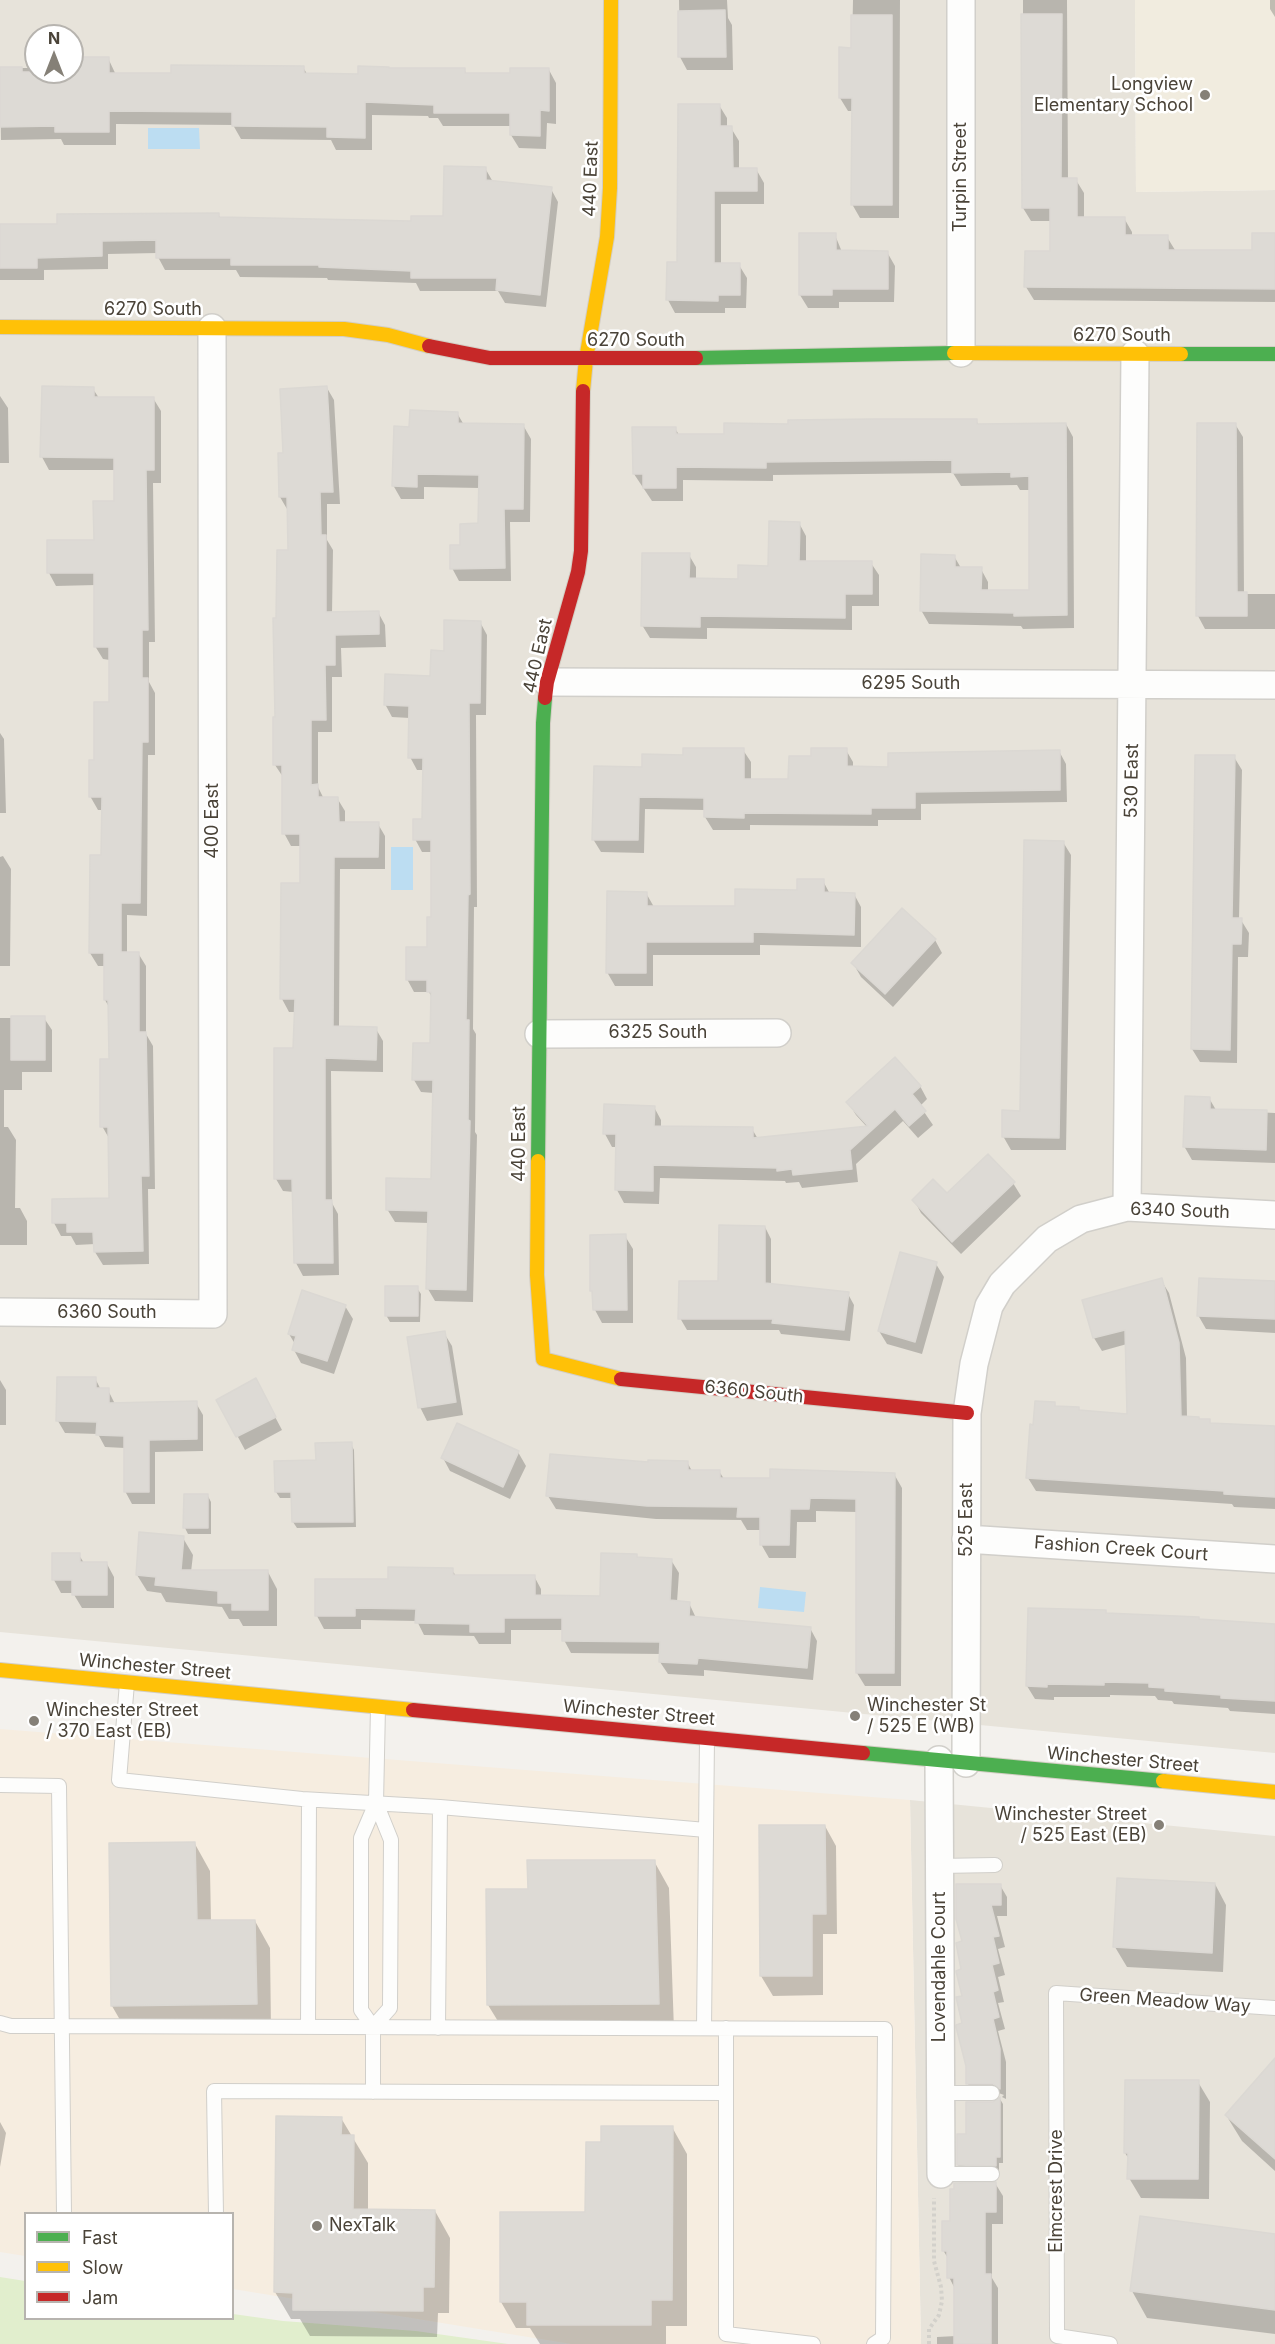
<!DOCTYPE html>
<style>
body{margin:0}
#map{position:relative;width:1275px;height:2344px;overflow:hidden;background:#f3f1ed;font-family:Inter,sans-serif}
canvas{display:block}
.legend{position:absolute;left:24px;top:2212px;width:210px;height:108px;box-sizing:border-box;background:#fff;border:2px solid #b7b4af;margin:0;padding:8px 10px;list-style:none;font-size:18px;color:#4a4338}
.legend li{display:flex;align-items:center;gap:12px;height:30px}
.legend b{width:30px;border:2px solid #b7b4af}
.north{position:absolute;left:24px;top:24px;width:60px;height:60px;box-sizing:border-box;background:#fff;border:2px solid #b7b4af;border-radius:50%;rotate:0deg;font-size:16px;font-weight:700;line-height:24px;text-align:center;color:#4a4338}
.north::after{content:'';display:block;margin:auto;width:21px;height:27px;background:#858077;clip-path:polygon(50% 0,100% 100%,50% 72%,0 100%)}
</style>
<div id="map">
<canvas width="1275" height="2344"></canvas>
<ul class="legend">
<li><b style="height:8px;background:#4caf50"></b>Fast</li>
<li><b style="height:8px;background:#ffc107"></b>Slow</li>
<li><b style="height:8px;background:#c62828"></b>Jam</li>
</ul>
<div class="north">N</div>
</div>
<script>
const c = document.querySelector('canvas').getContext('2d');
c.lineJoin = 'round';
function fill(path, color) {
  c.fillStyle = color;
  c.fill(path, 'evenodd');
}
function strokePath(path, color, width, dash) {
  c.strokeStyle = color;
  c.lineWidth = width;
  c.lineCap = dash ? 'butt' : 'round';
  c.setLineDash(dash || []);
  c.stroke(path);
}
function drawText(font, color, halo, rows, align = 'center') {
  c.font = font + ' Inter,sans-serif';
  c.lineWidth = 5;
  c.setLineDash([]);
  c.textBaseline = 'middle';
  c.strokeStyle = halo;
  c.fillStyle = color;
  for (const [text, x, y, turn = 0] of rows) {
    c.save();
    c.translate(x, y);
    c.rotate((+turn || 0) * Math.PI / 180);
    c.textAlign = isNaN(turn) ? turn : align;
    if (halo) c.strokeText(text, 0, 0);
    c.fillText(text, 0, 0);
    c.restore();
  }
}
const residential = new Path2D(`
 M0 0H1135L1136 192 1275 190V1753L0 1632ZM36 36H72V72H36Z
 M910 1800 1275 1836V2344H921Z`);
const commercial = new Path2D(`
 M0 1729 910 1800 921 2344H571L233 2289 232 2214H26L25 2256 0 2252Z`);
const education = new Path2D(`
 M1135 0H1275V190L1136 192Z`);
const green = new Path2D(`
 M0 2277 25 2281 26 2318H232L233 2314 283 2321 416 2331 508 2344H0Z`);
const water = new Path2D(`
 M148 128H199L200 149H148Z
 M391 847H413V890H391Z
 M760 1587 806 1592 804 1612 758 1608Z`);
const shadow = new Path2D(`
 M679 0H727L728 18 732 25 733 70H687L680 57Z
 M853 0H900L899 218H860L852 204 854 111H848L840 98 852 49Z
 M1023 0H1067L1068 180H1076L1084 193V218H1124L1132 232V237H1167L1175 250 1254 251 1275 234V302L1034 300 1026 287 1051 253V221H1031L1023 208Z
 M1270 0H1275V17L1270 9Z
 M72 58H108L116 75H172L303 67 307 74 360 75 464 69 467 75H512L549 70 556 83V124L547 123 546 149 519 148 511 135V126H443L438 118H429L428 116 372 115V150H336L331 140 241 139 233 125 116 124V145H64L61 139 1 140 0 68H36V72H72Z
 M719 105 727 118V128H731L739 141V169H756L764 183V204H721V264L739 265 747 278 746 308H725V313H675L668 300 679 264Z
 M485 168 493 182 551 189 558 202 546 307 505 303 498 291H420L416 283 328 280 327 278 240 277 236 270H165L158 257V253L108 254V269L44 270V280H0V225L58 226 218 214 221 219 412 222 445 217Z
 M835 235 842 252H887L895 266 894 302H839V308H808L800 295Z
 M327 388 334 400 340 504H327V540L333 550 332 614 378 612 385 625 386 647 341 648 342 677H332V732H318V787L324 799 337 798 345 811V824H378L385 836V869H340L339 1027 376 1029 383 1041V1072L331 1071 332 1203 338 1214 339 1275 303 1276 296 1263 294 1192 283 1191 276 1179 294 1050 296 1012H289L282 999V884H302V846H291L284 833 283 777 275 765 278 620 289 552 287 509 280 497 285 454Z
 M93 389 99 398H153L161 411V483H153L155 642H149V682L155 693V755H148L147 916 127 915V953H138L146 966V1034L153 1046 155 1189H148L149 1264 103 1265 95 1252V1244L76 1245 71 1236H61L54 1223 110 1199V1140L102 1126 110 1061 109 1007 105 1000V966H98L90 953 91 857H103L104 810H98L90 796 95 762 110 704V660L103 659 95 646 96 585 56 586 49 573 95 541 116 502V470H49L42 457Z
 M0 396 8 408 9 463H0Z
 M457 413 464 425H523L531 439 530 522H510L511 581H459L452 568 462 546 480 525V488L424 487V499H401L393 485 411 428Z
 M976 421 979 425 1066 424 1073 437 1074 628 1023 629 1021 626 929 624 921 610 954 556 961 568 981 569 988 582V591H1030V490H1020L1017 485 961 486 953 473 773 475V481L683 480V501H652L634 474 675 428 679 435H725L789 426Z
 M1235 424 1243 437 1244 594H1275V629H1205L1198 616Z
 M799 523 806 536V563H871L879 575V606H852V630L707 628V639L650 638 642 625 689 555 696 567V580L740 581 770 567Z
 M480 622 487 635 486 715H476L477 907H474L473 1029 476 1034 475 1132 477 1135 473 1302 435 1301 428 1289 429 1223 395 1222 387 1209 432 1180 434 1093 421 1092 414 1080 431 1044 432 998 429 992H414L407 979 428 948 433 919 432 852H422L415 839 424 820V770H417L410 757V718L392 717 385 704 432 678 445 652Z
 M0 733 4 739 6 813H0Z
 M743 750 751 762V781H790L812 757 846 750 853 762V767L890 768 1059 751 1066 764 1067 802 921 804V820H878V826L750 825V830H713L705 817V810L645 809 644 853 601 852 593 839 643 768 685 756Z
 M1234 757 1242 770 1239 920H1241L1249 933 1248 957H1238L1237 1063 1200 1062 1192 1049Z
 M1063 842 1071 855 1066 1150H1011L1003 1136 1022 1112Z
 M3 856 11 869 10 966H0V857Z
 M823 881 830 894H854L861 907V947L760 945V955H653V986H615L607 972 646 893 654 907H736L799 892Z
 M935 940 942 953 893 1007 861 977 853 963Z
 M0 1018H44L52 1030V1072H22V1090H4V1127H8L16 1140 15 1208H20L27 1221V1245H0Z
 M920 1086 927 1099 920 1106 933 1125 918 1138 903 1121 856 1164 858 1182 802 1188 799 1182 786 1183 785 1181 660 1178 659 1204 624 1203 617 1190 618 1147H612L605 1134 654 1107 661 1120V1127L752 1129 758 1139 867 1127 856 1115 848 1102Z
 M1209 1098 1216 1110 1275 1113V1163L1192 1160 1184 1146Z
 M1013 1183 1021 1196 961 1254 921 1213 914 1200Z
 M765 1227 771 1239V1285L848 1294 854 1305 850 1341 781 1334 779 1330H687L680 1318 720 1283Z
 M625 1236 633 1249V1323H602L595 1310 592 1291Z
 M936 1264 944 1277 922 1354 887 1344 879 1331Z
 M1161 1280 1169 1293 1186 1358 1187 1417 1198 1418 1211 1425 1275 1426V1509L1234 1507 1232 1504 1036 1491 1028 1478 1034 1426 1054 1404 1056 1408 1080 1412 1128 1416 1127 1344 1102 1351 1094 1338 1084 1301Z
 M1275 1283V1333L1206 1329 1198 1315Z
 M417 1288 421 1294 420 1322H390L386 1315Z
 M345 1306 353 1319 334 1374 301 1363 294 1350 295 1344 289 1334Z
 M444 1333 452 1346 463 1415 427 1421 420 1407Z
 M95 1378 101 1390H108L115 1404 196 1403 203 1415V1451L155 1452V1504H132L125 1491V1448L105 1447 98 1434 65 1433 58 1421Z
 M0 1380 6 1390V1425H0Z
 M263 1394 282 1430 245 1450 218 1400Z
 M351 1444 354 1450 356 1527 297 1528 293 1522V1498H280L276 1492 317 1462Z
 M518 1452 526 1466 510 1499 450 1471 443 1458Z
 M687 1462 692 1471H719L724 1479 771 1480 894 1474 902 1488 901 1686H865L857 1673V1512L816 1511V1522H797L796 1558H769L761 1544V1530H747L741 1520 656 1519 556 1509 548 1496 649 1464Z
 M208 1496 211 1502V1534H188L185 1528Z
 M183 1538 193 1555 191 1572H268L277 1589V1626H243L239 1619H229L222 1607 166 1602 161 1593 147 1591 137 1575Z
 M54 1554 79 1555 84 1563 107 1564 114 1577V1608H82L73 1593H61L54 1580Z
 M638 1559 671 1560 679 1573 677 1602 689 1603 696 1618 810 1628 817 1641 813 1680 704 1670V1676L668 1674 660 1662 661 1654 571 1653 564 1640V1630H511V1644H479L474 1636 424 1635 417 1621 361 1620V1629H324L317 1616 389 1580 452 1570 456 1576H534L541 1589V1596L602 1597Z
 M1107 1614 1275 1625V1714L1230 1711 1228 1708 1174 1704 1172 1701 1158 1700 1155 1696 1110 1695V1697H1054V1700L1035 1699 1027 1686Z
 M825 1826 836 1846 837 1934H823V1995L773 1996 761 1976Z
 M195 1844 210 1871 211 1922 255 1921 270 1948 271 2030 127 2032 112 2006Z
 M654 1861 669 1888 674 2030 504 2031 488 2005 529 1890Z
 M1215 1884 1226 1905 1223 1972 1127 1967 1115 1947Z
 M1000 1885 1007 1897V1916H997L1005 1947 998 1949 1005 1975 998 1977 1004 2002 998 2003 1005 2029 998 2031 1006 2062V2099L1002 2097 1004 2095 996 2092 974 2095 968 2084 963 2025 964 1942Z
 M1275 2060V2171L1242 2141 1226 2115Z
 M1198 2082 1210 2102 1209 2199 1141 2198 1129 2178V2159L1125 2153Z
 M1000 2099 1003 2104V2163H999V2172L962 2171 958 2165 968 2136Z
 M341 2118 368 2163V2211H435L450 2238 449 2313H438L437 2337 310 2336 300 2319H291L275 2292Z
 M0 2122 6 2133 0 2167Z
 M672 2127 687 2154V2326H666V2344H540L530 2328H516L501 2302 587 2213 603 2144Z
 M995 2183 1003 2196V2224H992V2278L998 2288V2344H937V2337L956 2336 955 2289 949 2277V2260L943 2250 952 2223Z
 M1275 2235V2334L1147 2318 1132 2291Z`);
const building = new Path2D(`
 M725 10 726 57H678V11Z
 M1021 14H1062L1061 178H1077V217H1125V235H1168V250H1252V233H1275V289L1024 287 1025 251H1050V208H1022Z
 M851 15H892V205H851L852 98H839V47L851 48Z
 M72 57H109V73H171V65L304 66V73L358 74V66L389 67V68H465V73H510V68H549V111L540 110V136L510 135V113H434V105L365 102V138L327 137V127L232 126V112L109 111V132H55V126L0 127V67H22V72H72Z
 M678 104H720V126H732L733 168H757V191H714V263H740V295H718V301L666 300 667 262H677Z
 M444 166 486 167V180L552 187 540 295 496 290 497 278H411V271L319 267V265H231V258H156V240L102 241V256L37 258V268H0V224H57V214L219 213V217L411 221V216H443Z
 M799 233H836V250L888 251V289H832V295H799Z
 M42 386 94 387V397H154V470H146L148 630H142V678H148V742H142L140 903H121V952H139V1032H146L149 1176H141L143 1251 94 1252 93 1232H67V1223H52V1199L109 1198 108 1127H100V1059H109L108 1000H104V953H89L90 855H101L102 797H89V760H94V702H109V647H94V573H47V540H94L93 501H114V458L40 457Z
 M327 386 333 492H320L321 535H326V612L379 611V634L335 635V665H325L326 720H311V785L318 784V797H338L339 822H379L378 857H334L333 1026 377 1027 376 1060 325 1058V1200H332L333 1263H294L292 1179H274V1048H293L295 999H280L281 883H300V834H282V765H273V717H275L273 618H276L277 550H288L287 497H279L278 453H283L280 389Z
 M410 410 458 412V423L524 424 523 509H504L505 568 450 569V545H460V524L478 523 479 475 417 474V487L392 486 394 426 409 427Z
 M873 419H977V424L1066 423 1067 615 1014 616V613L920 611 921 554 955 555V567H982L981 590H1029V476L1011 477V472L952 473V460L766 462V468L676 467V488H643V474H633L632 427H676V434H724V423L788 424V420Z
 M1197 423H1236L1237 592H1247V616H1196Z
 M769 521 800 522 799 561H872V594H845V618L700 616V627L641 626 642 553H690L689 578 738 579V565L768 566Z
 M444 620 481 621 480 703H469L470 894 468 895 466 1020H469L468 1120 470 1121 466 1290 426 1289 428 1211 386 1210V1178L431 1179 433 1080H412L413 1043H430L431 992H427V980H406V947H427V917H431V840H413V819H422L423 758H408L409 706 384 705 385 674 430 676 431 650 444 651Z
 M683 748H744V779H788L789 756H811V748H847V766L888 767V753L1060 750V790L915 792V808H871V814L744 813V818L704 817V798L639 797 638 840H592L594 766 642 767V754L683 755Z
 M1195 755H1235L1232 918H1242L1241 944H1232L1230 1050 1191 1049Z
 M1024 840 1064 841 1059 1138 1002 1137V1110L1020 1111Z
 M797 879H824V892L855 893 854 935 753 932V942H646V973H606L607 891 647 892V906H735V889L797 890Z
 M902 908 936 939 885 994 851 963Z
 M11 1016H45V1060H11Z
 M895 1057 921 1086 912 1094 926 1111 909 1126 895 1109 850 1150 852 1169 793 1175 792 1169 777 1171V1168L653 1165V1191L615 1190 616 1134H603L604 1104 655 1106 654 1126 753 1127V1138L868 1126 846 1102Z
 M1185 1096 1210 1097V1109L1267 1110 1266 1150 1183 1147Z
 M988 1154 1015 1182 952 1242 912 1200 933 1179 947 1193Z
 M719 1225 765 1226V1283L849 1292 844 1330 772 1323 773 1319H678L679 1281H718Z
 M626 1234 627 1310H593L592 1291H590V1235Z
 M900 1252 937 1262 915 1342 878 1331Z
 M1162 1278 1179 1343 1181 1416 1199 1417V1419H1210V1423L1275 1426V1497L1224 1494V1491L1026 1478 1030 1424 1033 1425 1035 1401 1055 1402V1406L1079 1407V1410L1127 1414 1125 1330 1093 1338 1082 1300Z
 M1199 1278 1275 1281V1319L1197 1316Z
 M385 1286H418V1316H385Z
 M302 1290 346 1305 327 1361 292 1350 296 1336 288 1334Z
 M445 1331 456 1402 418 1408 407 1337Z
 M57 1377H96V1388H109V1403L197 1401V1439L149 1440V1492H124V1436L96 1435 97 1422 56 1421Z
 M256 1378 276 1417 236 1437 216 1400Z
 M457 1423 519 1451 503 1487 441 1458Z
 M352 1442 353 1522H292L291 1492H275L274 1461 316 1460 315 1443Z
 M550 1454 648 1462V1460L688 1461V1470H720V1478H770V1469L895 1473 894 1673H856V1499L810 1498 809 1509H790L789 1545H760V1517H737L738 1507 647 1506 546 1496Z
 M184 1494H208V1528H183Z
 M139 1532 184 1536 181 1570H268V1610H232V1603H218V1591L155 1585 156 1577 136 1575Z
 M52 1553H80V1562H107V1595H72V1580H52Z
 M601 1553 637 1554V1557L672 1559 670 1600 690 1602 689 1616 811 1627 807 1668 698 1658 697 1664 659 1662 660 1642 562 1641V1618H504V1632H470V1624L415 1623 416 1609 355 1608V1616H315V1579H388V1567L453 1568V1575H535V1595L600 1596Z
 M1028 1608 1106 1610V1613L1199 1617V1619L1275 1624V1701L1221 1698V1695L1165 1691V1688L1149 1687V1683L1104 1682V1685L1047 1684V1687L1026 1686Z
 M759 1825H825L826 1914H812V1976H760Z
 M195 1842 197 1920H255L257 2004 111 2006 109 1843Z
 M527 1860H655L659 2004 487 2005 486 1889H528Z
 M1117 1878 1215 1883 1212 1953 1113 1947Z
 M956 1884H1001V1905H991L999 1936 993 1937 999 1963 992 1965 998 1990 993 1992 999 2017 993 2019 1000 2049V2089L993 2084H966V2066L956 2027V2025L962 2023 956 1997 962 1996 956 1971 961 1969 956 1943 962 1941 956 1919Z
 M1275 2058V2159L1225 2115Z
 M1125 2080H1199L1198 2179H1127L1128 2153H1124Z
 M1000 2097V2157H996V2166L957 2165V2134H966V2102H993Z
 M276 2116 342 2117 341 2135H354L353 2209 435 2210 434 2287H423V2311L293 2310V2293L274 2292Z
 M601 2126H673L672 2300H651V2325H527V2302H500V2212H585L586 2142H601Z
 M996 2182V2212H985V2274H991V2344H954V2278H947V2251H942V2221H950V2189H954V2183Z
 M1140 2216 1275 2234V2310L1130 2291Z`);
const path = new Path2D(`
 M929 2344V2329L939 2315 942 2301 941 2287 934 2261V2198`);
const lane = new Path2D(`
 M127 1683 119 1780 302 1799 440 1807
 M0 1785 59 1786 64 2214
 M940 1866 995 1865
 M0 2023 11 2026H63L885 2029 883 2338 874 2344
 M308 2027 309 1800
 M373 2027 390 2008 391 1840 376 1803 378 1707
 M438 2028 440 1807 706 1830
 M704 2028 707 1738
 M726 2028V2334L813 2344
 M373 2092V2027L361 2010V1838L376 1803
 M940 2093H992
 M941 2174H992
 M216 2214 214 2091 726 2093
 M1110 2344 1057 2336 1056 1993 1275 2008`);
const street = new Path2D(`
 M961 353V0
 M547 682 1275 685
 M539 1034 777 1033
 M1127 1207 1135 354
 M0 1312 213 1314 212 328
 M966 1539 1275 1559
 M939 1760 941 2174
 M966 1763 967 1413 974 1364 989 1306 1002 1284 1047 1239 1081 1219 1127 1207 1275 1215`);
const fast = new Path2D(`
 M1181 354H1275
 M696 358 954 353
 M538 1161 543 723 545 698
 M863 1753 1163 1781`);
const slow = new Path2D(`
 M0 327 344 329 388 335 429 346
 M954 353 1181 354
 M583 391 586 359 607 237 610 188 611 0
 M538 1161 537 1275 543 1359 621 1379
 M0 1670 413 1710
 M1163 1781 1275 1792`);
const jam = new Path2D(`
 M429 346 490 358H696
 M545 698 547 682 578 572 581 551 583 391
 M621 1379 967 1413
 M413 1710 863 1753`);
const markers = [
 [1205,95,6,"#858077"],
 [855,1716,6,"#858077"],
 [34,1721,6,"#858077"],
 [1159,1825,6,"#858077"],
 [317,2226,6,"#858077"]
];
const poiNames = [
 ["Longview",1193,85,"right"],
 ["Elementary School",1193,106,"right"],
 ["Winchester St",867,1706],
 ["/ 525 E (WB)",867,1727],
 ["Winchester Street",46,1711],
 ["/ 370 East (EB)",46,1732],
 ["Winchester Street",1147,1815,"right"],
 ["/ 525 East (EB)",1147,1836,"right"],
 ["NexTalk",329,2226]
];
const streetNames = [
 ["Turpin Street",961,177,-90],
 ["440 East",591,179,-88],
 ["6270 South",153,310],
 ["6270 South",1122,336],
 ["6270 South",636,341],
 ["440 East",538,656,-77],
 ["6295 South",911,684],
 ["530 East",1132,781,-89],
 ["400 East",213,821,-90],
 ["6325 South",658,1033],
 ["440 East",520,1144,-90],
 ["6340 South",1180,1211,2],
 ["6360 South",107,1313],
 ["6360 South",754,1392,6],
 ["525 East",967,1520,-90],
 ["Fashion Creek Court",1121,1549,4],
 ["Winchester Street",155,1667,5],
 ["Winchester Street",639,1713,5],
 ["Winchester Street",1123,1760,5],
 ["Lovendahle Court",940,1967,-90],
 ["Green Meadow Way",1165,2001,4],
 ["Elmcrest Drive",1057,2191,-90]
];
fill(residential, '#e7e3da');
fill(commercial, '#f6ede0');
fill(education, '#f1ecdf');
fill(green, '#e1eecd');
fill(water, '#bcddf2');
fill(shadow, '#0003');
fill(building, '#dddad5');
strokePath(building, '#dbd8d3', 1.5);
strokePath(lane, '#d1cfca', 16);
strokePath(street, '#d1cfca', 30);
strokePath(fast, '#d3cec4', 16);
strokePath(slow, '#d3cec4', 16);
strokePath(jam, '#d3cec4', 16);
strokePath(path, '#d3d1cb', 4, [3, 3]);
strokePath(lane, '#fdfdfc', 14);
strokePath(street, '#fdfdfc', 27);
strokePath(fast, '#4caf50', 14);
strokePath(slow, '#ffc107', 14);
strokePath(jam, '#c62828', 14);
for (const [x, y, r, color] of markers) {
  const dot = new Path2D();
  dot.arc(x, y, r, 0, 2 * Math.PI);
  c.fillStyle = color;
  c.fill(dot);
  strokePath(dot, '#fff', 2);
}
drawText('18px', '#4a4338', '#fff', poiNames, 'left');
drawText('18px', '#4a4338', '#fff', streetNames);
</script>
